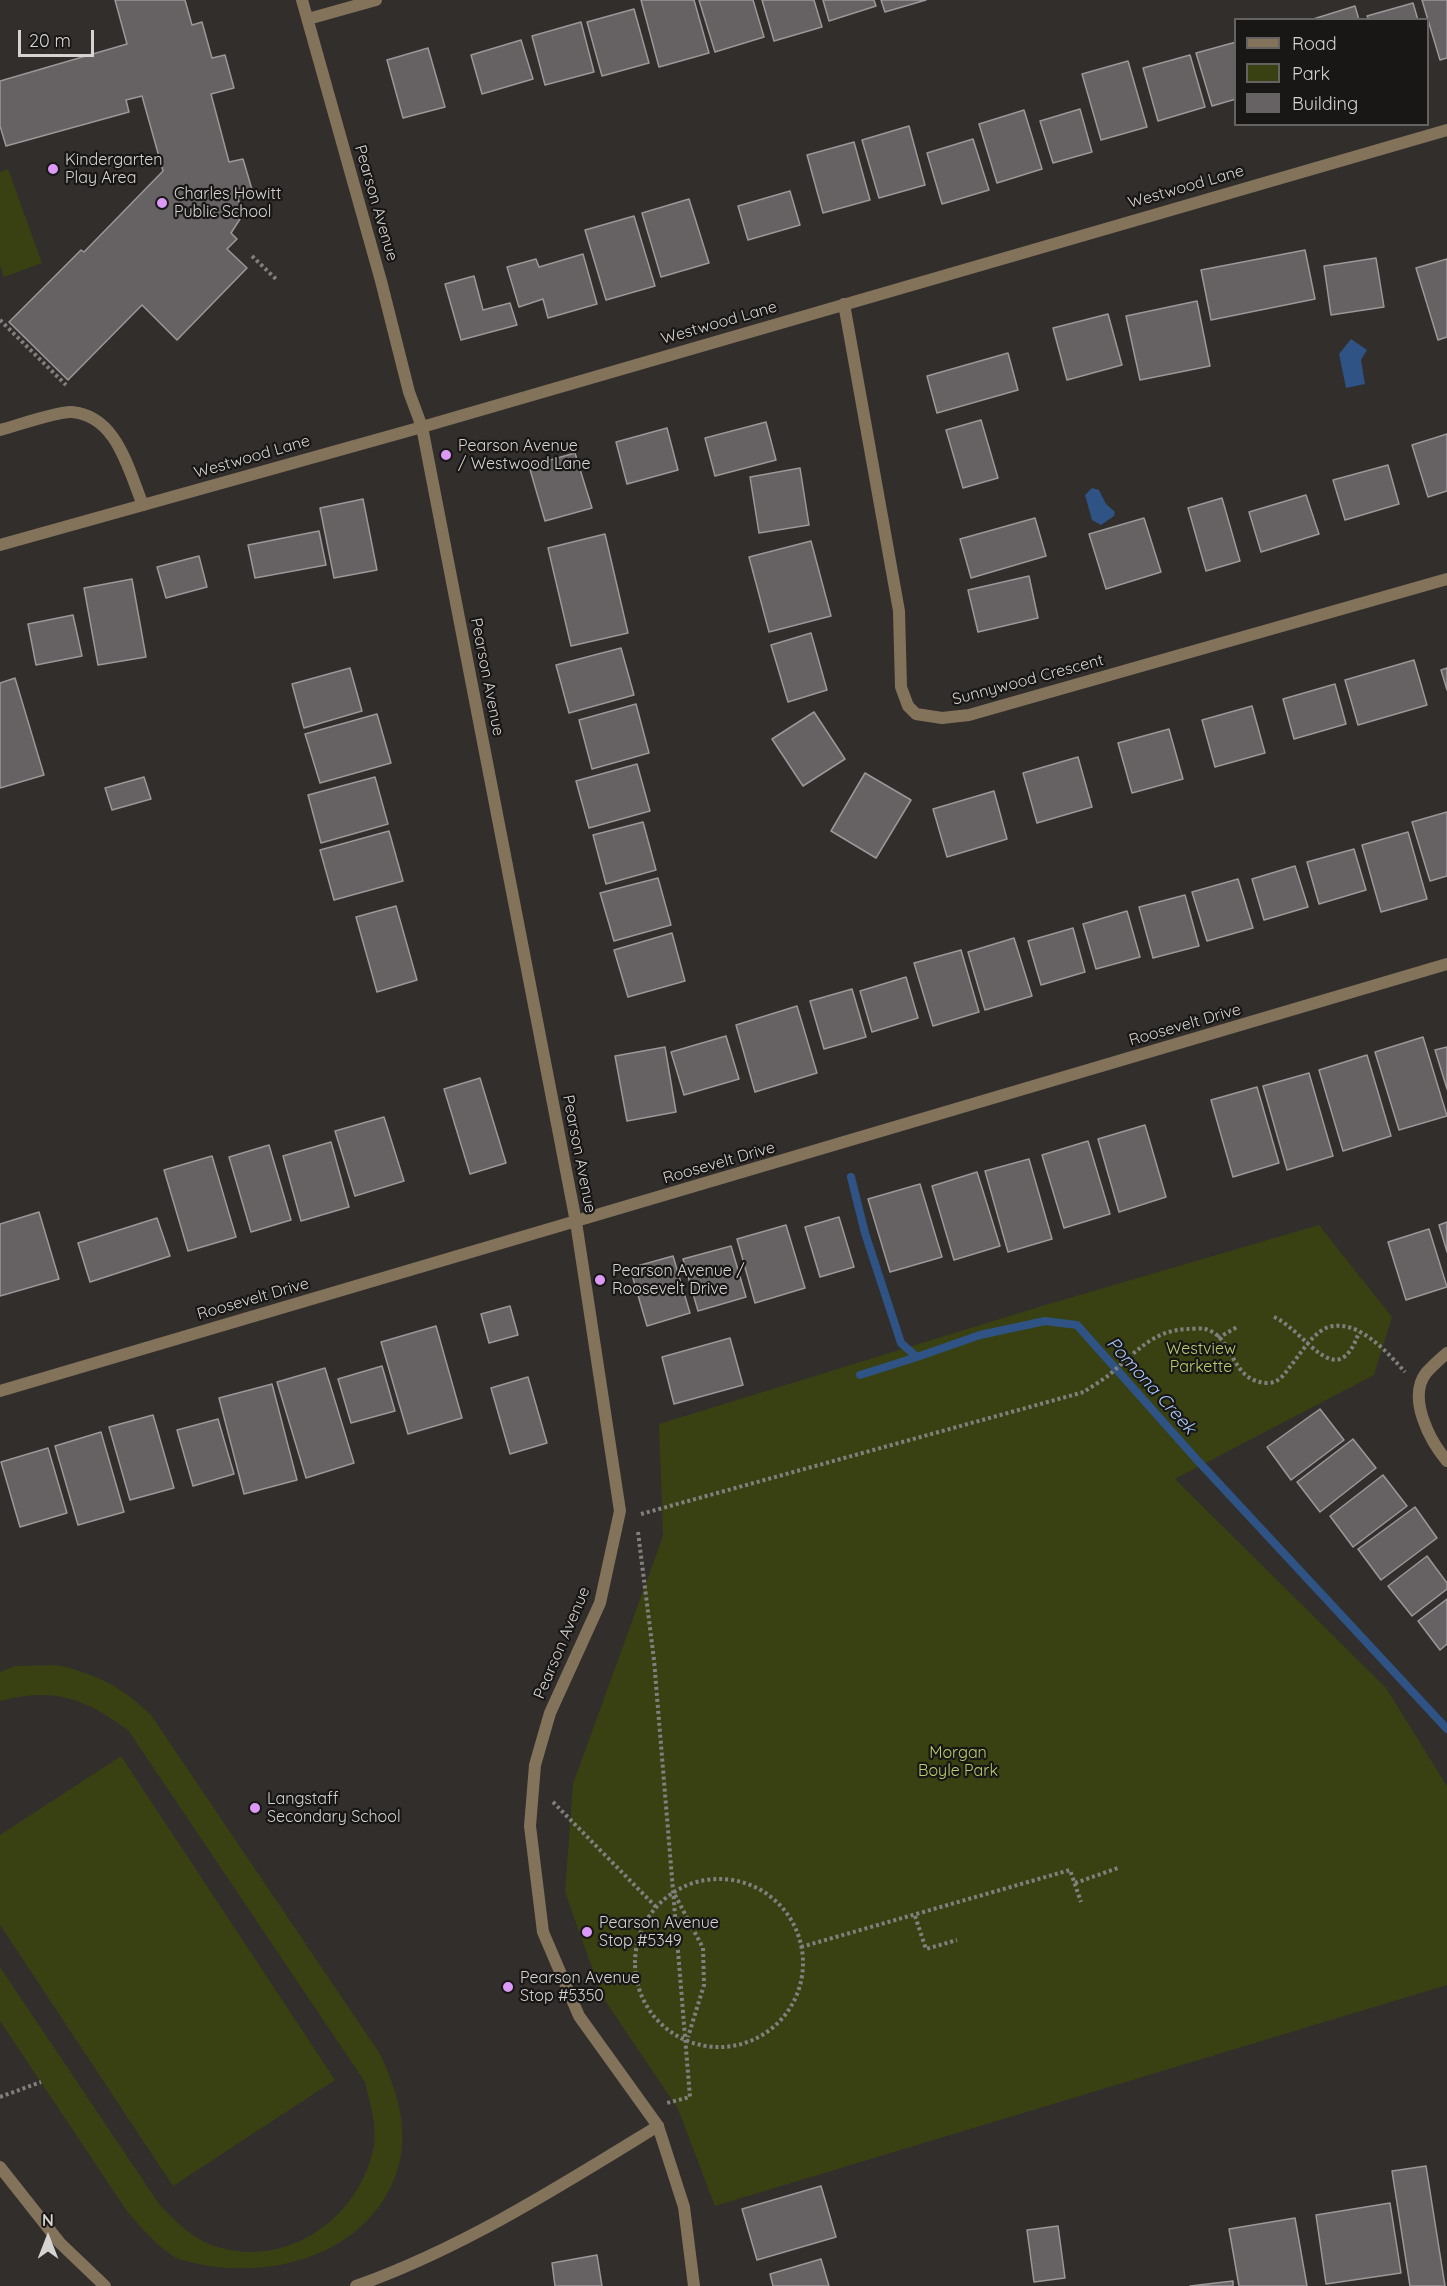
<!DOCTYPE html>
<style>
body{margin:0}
#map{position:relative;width:1447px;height:2286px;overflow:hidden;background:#312e2c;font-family:Quicksand,sans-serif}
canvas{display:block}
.legend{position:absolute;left:1234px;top:18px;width:195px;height:108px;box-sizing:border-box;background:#181716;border:2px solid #646362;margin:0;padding:8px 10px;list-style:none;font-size:18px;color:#d6d4d3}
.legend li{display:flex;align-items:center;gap:12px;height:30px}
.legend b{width:30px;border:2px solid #646362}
.north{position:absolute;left:18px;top:2208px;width:60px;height:60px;-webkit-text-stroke:4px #181716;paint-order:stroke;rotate:0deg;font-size:16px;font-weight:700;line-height:24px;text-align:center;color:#d6d4d3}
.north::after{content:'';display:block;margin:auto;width:21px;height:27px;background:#d6d4d3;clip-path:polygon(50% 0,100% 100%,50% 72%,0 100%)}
.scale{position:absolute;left:18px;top:30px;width:76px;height:27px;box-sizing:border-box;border:3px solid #d6d4d3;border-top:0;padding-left:8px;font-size:18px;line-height:21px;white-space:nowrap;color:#d6d4d3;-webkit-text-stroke:4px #181716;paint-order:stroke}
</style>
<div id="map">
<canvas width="1447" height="2286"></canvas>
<ul class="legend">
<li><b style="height:8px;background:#83735a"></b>Road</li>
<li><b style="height:16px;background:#394113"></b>Park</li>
<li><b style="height:16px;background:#666264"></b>Building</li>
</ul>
<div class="north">N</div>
<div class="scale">20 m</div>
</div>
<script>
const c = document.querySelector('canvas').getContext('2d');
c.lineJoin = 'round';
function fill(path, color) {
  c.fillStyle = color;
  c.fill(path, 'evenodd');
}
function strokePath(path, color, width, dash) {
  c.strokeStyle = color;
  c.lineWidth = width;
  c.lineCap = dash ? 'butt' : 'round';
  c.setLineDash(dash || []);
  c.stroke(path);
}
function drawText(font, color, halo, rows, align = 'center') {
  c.font = font + ' Quicksand,sans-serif';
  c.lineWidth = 4.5;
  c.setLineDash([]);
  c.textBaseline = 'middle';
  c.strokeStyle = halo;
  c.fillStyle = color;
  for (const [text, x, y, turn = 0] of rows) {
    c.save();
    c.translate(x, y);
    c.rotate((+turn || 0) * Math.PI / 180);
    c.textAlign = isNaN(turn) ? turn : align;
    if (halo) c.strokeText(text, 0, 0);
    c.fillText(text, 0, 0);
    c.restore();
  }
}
const green = new Path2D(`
 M8 169 42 263 4 277 0 265V172Z
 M1319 1225 1392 1317 1374 1375 1175 1479 1386 1688 1447 1786V1985L715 2206 678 2109 602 1996 565 1892 573 1784 663 1536 659 1424 1042 1306Z
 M58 1665C100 1676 119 1685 151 1715L380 2054C396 2088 410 2129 398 2168 371 2258 260 2286 176 2258 156 2245 142 2229 127 2211L0 2021V1967L159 2204C174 2219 189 2236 209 2244 281 2272 357 2222 373 2150 378 2128 370 2104 365 2082L128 1730C83 1698 55 1687 0 1701V1672L15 1666Z
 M121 1756 335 2080 173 2186 0 1925V1835Z`);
const water = new Path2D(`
 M1351 339 1367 350 1361 360 1365 384 1346 388 1339 354Z
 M1092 488 1099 490 1106 504 1115 512 1114 516 1101 525 1092 520 1085 495Z`);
const stream = new Path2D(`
 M851 1177 865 1233 901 1343 917 1357 980 1335 1045 1321 1077 1325 1198 1461 1447 1729
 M860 1375 917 1357`);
const building = new Path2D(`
 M115 0H185L192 25 202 22 212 58 225 55 234 88 211 94 229 162 243 159 253 193 238 197 242 216 231 233 237 239 227 249 247 268 177 340 142 305 68 380 9 322 81 250 84 252 163 171 142 96 126 100 129 112 6 146 0 126V81L127 44Z
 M641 0H694L709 53 659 67Z
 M699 0H753L764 37 715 52Z
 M762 0H814L822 27 774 41Z
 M823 0H874L876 6 829 21Z
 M881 0H926L885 12Z
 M1422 0H1447V58L1440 60Z
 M1413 3 1418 20H1369L1367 16Z
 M1355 6 1359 20H1310Z
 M634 9 649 63 602 76 587 22Z
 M581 22 594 72 545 85 532 36Z
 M521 40 533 79 482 94 471 55Z
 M1236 42V99L1212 106 1196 53Z
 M428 48 445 107 403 118 387 60Z
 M1190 55 1205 107 1158 121 1143 68Z
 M1128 61 1147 127 1101 140 1082 74Z
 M1080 109 1092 152 1053 163 1040 121Z
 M1024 110 1042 169 997 183 979 124Z
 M909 126 925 185 879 198 862 140Z
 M973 139 989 190 942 204 927 153Z
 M854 142 870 200 823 213 807 155Z
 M790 191 800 225 748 240 738 206Z
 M689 199 709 263 661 277 642 213Z
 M634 216 655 286 606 300 585 230Z
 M1305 250 1315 299 1211 320 1201 270Z
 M583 254 597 304 548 318 543 299 519 307 507 267 536 259 539 267Z
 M1376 258 1384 307 1331 315 1324 266Z
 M1447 259V337L1438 340 1416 268Z
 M474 276 483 310 510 303 517 325 461 340 445 284Z
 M1197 301 1210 366 1140 380 1126 316Z
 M1108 314 1122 365 1067 380 1053 328Z
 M1008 353 1018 390 937 413 927 376Z
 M981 420 998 478 963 488 946 430Z
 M766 422 776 460 715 476 705 438Z
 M667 428 678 470 627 484 616 442Z
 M1447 434V491L1428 497 1412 445Z
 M575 453 592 508 545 521 529 466Z
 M1388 465 1399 504 1345 520 1333 480Z
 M800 468 809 525 759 533 750 477Z
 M1306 495 1319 534 1261 552 1249 512Z
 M1222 498 1240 561 1206 571 1188 508Z
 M363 499 377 570 334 578 320 508Z
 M1035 518 1046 556 971 578 960 539Z
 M1144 518 1161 572 1106 589 1089 534Z
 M319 531 326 565 255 578 248 545Z
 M605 534 628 633 571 646 548 548Z
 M811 541 831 616 769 632 749 557Z
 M199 556 207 587 166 598 157 567Z
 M1029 576 1038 618 978 632 968 590Z
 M132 579 146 657 98 665 84 588Z
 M73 615 82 656 36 665 28 624Z
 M811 633 827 690 788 702 771 645Z
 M621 648 634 695 569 713 556 665Z
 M1414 660 1427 705 1358 725 1345 680Z
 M350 668 362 711 304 728 292 684Z
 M1447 668V690L1441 670Z
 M15 678 44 775 0 788V683Z
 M1335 684 1346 724 1294 739 1283 699Z
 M636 704 649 753 592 769 579 720Z
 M1252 706 1265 753 1215 767 1202 720Z
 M814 712 845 759 803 786 772 739Z
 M377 714 391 763 320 783 305 734Z
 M1169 729 1183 779 1132 793 1118 743Z
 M1078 757 1092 807 1037 823 1023 773Z
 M637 764 650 811 589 828 576 781Z
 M865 773 911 800 876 858 831 831Z
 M144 777 151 799 112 810 105 788Z
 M375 777 388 824 321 843 308 795Z
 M994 791 1007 839 947 857 933 809Z
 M1447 812V876L1430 881 1412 822Z
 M643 822 656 870 606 884 593 835Z
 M389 831 403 881 334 900 320 850Z
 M1408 832 1427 899 1381 912 1362 845Z
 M1354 849 1366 890 1319 904 1307 862Z
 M1295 866 1308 907 1264 920 1252 879Z
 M658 878 671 925 614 941 600 893Z
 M1238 879 1253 928 1207 941 1192 892Z
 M1185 895 1199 946 1153 958 1139 907Z
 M396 906 417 980 377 992 356 917Z
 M1127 911 1140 957 1096 969 1083 924Z
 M1073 928 1085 972 1041 985 1028 941Z
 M672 933 685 981 628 997 614 950Z
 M1014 938 1032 996 985 1010 968 952Z
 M961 950 979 1012 933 1026 914 963Z
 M906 977 918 1018 872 1032 860 991Z
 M852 989 866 1037 824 1049 810 1001Z
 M797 1006 817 1073 755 1092 736 1025Z
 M726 1036 739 1079 684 1095 671 1052Z
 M1423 1037 1447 1116 1399 1130 1375 1052Z
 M665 1047 676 1112 627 1121 615 1056Z
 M1447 1047V1089L1435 1050Z
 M1367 1055 1391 1136 1343 1151 1319 1070Z
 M1309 1073 1333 1156 1287 1170 1263 1086Z
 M480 1078 506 1163 470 1174 444 1089Z
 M1257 1087 1279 1163 1233 1177 1211 1100Z
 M384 1117 404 1181 355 1196 335 1131Z
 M1145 1125 1166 1197 1119 1212 1098 1139Z
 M1088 1141 1110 1214 1064 1228 1042 1155Z
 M331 1142 349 1207 301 1221 283 1156Z
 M269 1145 291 1220 251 1232 229 1157Z
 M212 1156 236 1237 188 1251 164 1170Z
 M1029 1159 1052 1239 1008 1252 985 1171Z
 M977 1172 1000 1246 954 1260 932 1186Z
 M920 1184 942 1257 890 1272 868 1199Z
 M39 1212 59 1279 0 1296V1224Z
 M839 1217 854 1267 820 1277 805 1227Z
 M157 1218 170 1256 90 1282 78 1243Z
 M1447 1222V1252L1439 1225Z
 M786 1225 805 1288 755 1303 737 1239Z
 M1429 1229 1447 1287 1406 1300 1388 1242Z
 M731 1246 746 1297 698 1311 683 1259Z
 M673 1256 690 1313 647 1326 630 1268Z
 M510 1306 518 1335 489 1343 481 1314Z
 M436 1326 462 1418 408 1434 381 1342Z
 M730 1338 743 1385 674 1404 662 1357Z
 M382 1366 395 1411 351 1423 338 1379Z
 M325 1368 354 1463 306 1478 277 1382Z
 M528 1377 547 1443 510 1454 491 1388Z
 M272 1384 297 1480 244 1494 219 1398Z
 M1320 1409 1344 1440 1291 1480 1267 1447Z
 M153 1415 174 1488 130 1500 109 1427Z
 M218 1419 234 1474 193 1486 177 1430Z
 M101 1432 124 1512 78 1525 55 1446Z
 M1353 1439 1376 1468 1320 1512 1297 1482Z
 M48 1448 67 1513 20 1527 1 1462Z
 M1383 1475 1407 1506 1353 1547 1330 1516Z
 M1415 1507 1437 1538 1381 1580 1358 1549Z
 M1427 1556 1447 1583V1589L1412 1616 1388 1586Z
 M1447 1599V1644L1440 1650 1418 1621Z
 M1426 2166 1445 2286H1410L1392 2171Z
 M821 2186 836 2237 757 2260 742 2209Z
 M1390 2203 1401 2273 1326 2284 1316 2215Z
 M1295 2218 1307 2286H1239L1229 2229Z
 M1058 2226 1065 2278 1034 2282 1027 2230Z
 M597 2255 602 2286H555L552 2263Z
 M821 2259 829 2286H773L770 2274Z
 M1233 2281V2286H1190Z`);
const path = new Path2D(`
 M252 256 277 280
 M0 320 66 385
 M1274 1317C1306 1331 1337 1396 1359 1332
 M1218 1338 1237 1327
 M641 1514 1084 1392C1092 1386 1102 1381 1110 1374 1134 1354 1153 1330 1187 1329 1192 1329 1200 1328 1205 1329 1235 1336 1229 1382 1268 1383 1278 1383 1283 1376 1289 1368 1299 1356 1311 1335 1326 1328 1356 1316 1388 1353 1405 1372
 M638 1532 654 1660 690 2097 667 2103
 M553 1802 656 1907
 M635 1963a84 84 0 1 1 168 0a84 84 0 1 1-168 0Z
 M1075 1883 1118 1868
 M675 1895 703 1948 704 1985 688 2037
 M915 1916 926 1949 957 1940
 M801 1947 1070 1870 1081 1902
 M0 2097 41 2082`);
const lane = new Path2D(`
 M0 430C16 426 57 411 72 412 117 416 128 469 143 505
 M0 2167 60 2243 105 2286
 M356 2286C463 2248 562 2185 658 2126`);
const street = new Path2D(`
 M302 0 381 281 409 392 422 427 576 1222 620 1511 600 1603 550 1713 535 1765 530 1826 543 1932 579 2016 658 2126 684 2207 694 2286
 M308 19 376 0
 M844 304 899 611 901 687 908 706 916 714 942 718 969 715 1447 579
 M0 545 422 427 1447 130
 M1447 1353C1440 1359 1432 1366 1426 1373 1407 1398 1430 1441 1447 1461
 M0 1391 1447 964`);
const markers = [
 [53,169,6,"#dc99f5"],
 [162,203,6,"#dc99f5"],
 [446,455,6,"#dc99f5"],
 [600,1280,6,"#dc99f5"],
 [255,1808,6,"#dc99f5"],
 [587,1932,6,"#dc99f5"],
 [508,1987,6,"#dc99f5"]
];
const poiNames = [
 ["Kindergarten",65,160],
 ["Play Area",65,178],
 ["Charles Howitt",174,194],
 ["Public School",174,212],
 ["Pearson Avenue",458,446],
 ["/ Westwood Lane",458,464],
 ["Pearson Avenue /",612,1271],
 ["Roosevelt Drive",612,1289],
 ["Langstaff",267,1799],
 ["Secondary School",267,1817],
 ["Pearson Avenue",599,1923],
 ["Stop #5349",599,1941],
 ["Pearson Avenue",520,1978],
 ["Stop #5350",520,1996]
];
const streetNames = [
 ["Westwood Lane",1186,187,-16],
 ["Pearson Avenue",376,203,74],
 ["Westwood Lane",719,323,-16],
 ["Westwood Lane",252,457,-16],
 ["Pearson Avenue",487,677,79],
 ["Sunnywood Crescent",1028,680,-15],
 ["Roosevelt Drive",1185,1025,-16],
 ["Pearson Avenue",579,1154,79],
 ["Roosevelt Drive",719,1163,-16],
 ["Roosevelt Drive",253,1299,-16],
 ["Pearson Avenue",562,1643,-67]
];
const parkNames = [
 ["Westview",1201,1349],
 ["Parkette",1201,1367],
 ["Morgan",958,1753],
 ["Boyle Park",958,1771]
];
const waterNames = [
 ["Pomona Creek",1151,1386,48]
];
fill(green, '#394113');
fill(water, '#2e5384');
strokePath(stream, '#2e5384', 8);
fill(building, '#666264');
strokePath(building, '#9c9799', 1.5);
strokePath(path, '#82807e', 4, [3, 3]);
strokePath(lane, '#83735a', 12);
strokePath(street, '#83735a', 12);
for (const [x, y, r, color] of markers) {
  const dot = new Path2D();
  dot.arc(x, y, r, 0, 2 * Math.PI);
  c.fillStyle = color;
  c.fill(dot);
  strokePath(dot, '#181716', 2);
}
drawText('16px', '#d6d4d3', '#181716', poiNames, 'left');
drawText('16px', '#d6d4d3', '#181716', streetNames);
drawText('16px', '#bacd6f', '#181716', parkNames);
drawText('italic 18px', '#a9caf7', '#181716', waterNames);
</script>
